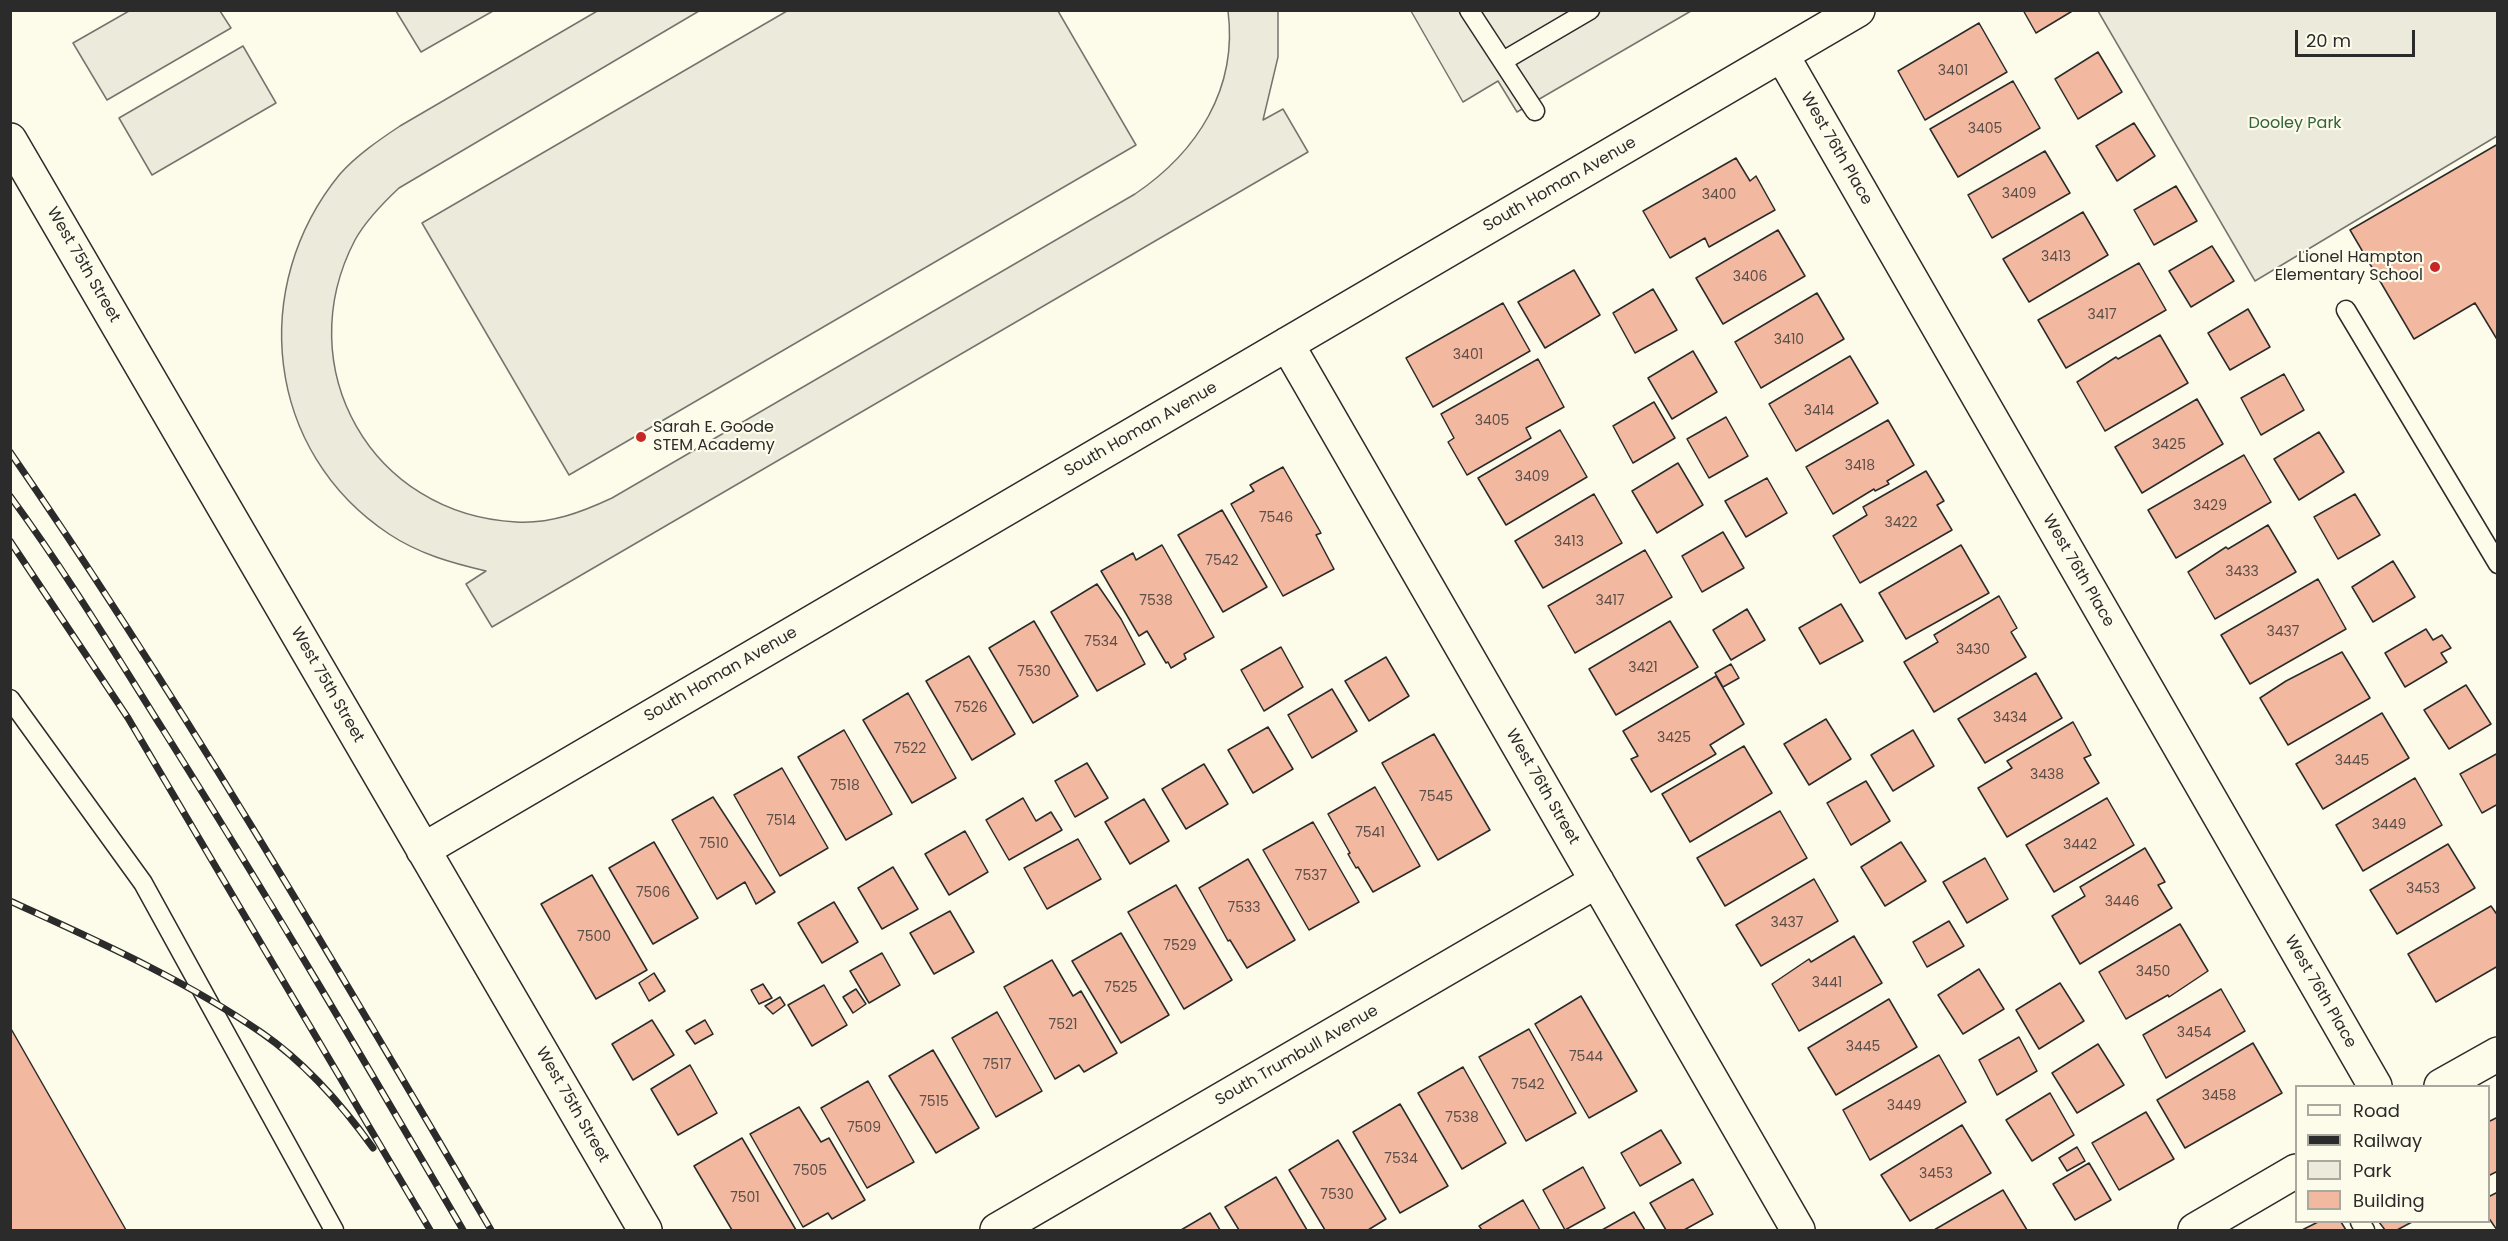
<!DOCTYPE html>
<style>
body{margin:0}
#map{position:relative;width:2508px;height:1241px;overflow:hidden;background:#fdfbea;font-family:Poppins,sans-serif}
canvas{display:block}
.frame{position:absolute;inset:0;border:12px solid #2b2b2b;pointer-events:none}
.legend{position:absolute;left:2295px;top:1085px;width:195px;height:138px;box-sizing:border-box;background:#fdfbea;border:2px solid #a9a89e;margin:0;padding:8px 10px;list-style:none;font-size:18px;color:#2b2b2b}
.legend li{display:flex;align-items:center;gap:12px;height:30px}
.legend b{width:30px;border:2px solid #a9a89e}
.scale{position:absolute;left:2295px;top:30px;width:120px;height:27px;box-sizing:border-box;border:3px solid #2b2b2b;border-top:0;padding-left:8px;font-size:18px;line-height:21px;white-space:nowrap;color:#2b2b2b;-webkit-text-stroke:4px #fdfbea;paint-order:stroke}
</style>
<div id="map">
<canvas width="2508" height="1241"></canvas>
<div class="frame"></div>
<ul class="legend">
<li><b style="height:8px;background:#fdfbea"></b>Road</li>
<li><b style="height:8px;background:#2b2b2b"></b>Railway</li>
<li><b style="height:16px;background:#ecebdb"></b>Park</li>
<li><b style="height:16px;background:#f2b8a0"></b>Building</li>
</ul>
<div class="scale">20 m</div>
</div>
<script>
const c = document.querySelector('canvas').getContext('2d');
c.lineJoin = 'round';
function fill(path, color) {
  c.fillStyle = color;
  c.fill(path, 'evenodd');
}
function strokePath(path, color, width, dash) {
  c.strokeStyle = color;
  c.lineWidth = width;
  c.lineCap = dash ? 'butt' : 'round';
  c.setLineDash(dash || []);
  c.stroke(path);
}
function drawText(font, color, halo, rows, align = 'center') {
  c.font = font + ' Poppins,sans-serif';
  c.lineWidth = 4.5;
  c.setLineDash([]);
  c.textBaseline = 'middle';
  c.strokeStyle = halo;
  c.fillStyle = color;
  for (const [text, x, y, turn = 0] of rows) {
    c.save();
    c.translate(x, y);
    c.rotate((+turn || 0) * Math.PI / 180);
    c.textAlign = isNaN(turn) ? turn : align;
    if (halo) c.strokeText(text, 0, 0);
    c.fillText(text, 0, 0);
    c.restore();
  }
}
const green = new Path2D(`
 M599 10 699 11 399 188C383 203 366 220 355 240 288 368 372 515 516 522 551 524 582 512 612 498L1135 194C1197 152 1238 89 1228 11H1278V57L1263 120 1283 109 1308 152 492 627 466 584 486 571C452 563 419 554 389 534 265 452 248 286 340 174 357 155 379 140 400 126Z
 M129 11H220L231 28 107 100 73 43Z
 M396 11H493L421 52Z
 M787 11H1058L1136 145 569 475 422 223Z
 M2098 11H2497V136L2255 281Z
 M243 46 276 103 152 175 119 118Z`);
const parking = new Path2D(`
 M1411 11H1691L1517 112 1498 81 1463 102Z`);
const building = new Path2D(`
 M2023 10H2074L2036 33Z
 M1979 23 2007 72 1925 120 1898 71Z
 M2098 52 2122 92 2078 119 2055 79Z
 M2013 81 2040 128 1958 177 1930 129Z
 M2134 123 2155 156 2117 181 2096 146Z
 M2498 144V341L2475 303 2414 339 2350 230Z
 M2045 151 2070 193 1992 238 1968 195Z
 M1736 158 1750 181 1756 176 1775 210 1709 247 1705 238 1670 258 1643 211Z
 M2176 186 2197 221 2154 245 2134 210Z
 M2083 212 2108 255 2029 302 2003 259Z
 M1778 230 1805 276 1723 324 1696 278Z
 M2212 246 2234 281 2191 307 2169 271Z
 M2139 263 2166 310 2066 368 2038 320Z
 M1574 270 1600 315 1545 348 1518 302Z
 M1653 289 1677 330 1635 353 1613 313Z
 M1817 293 1844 339 1761 388 1735 342Z
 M1503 303 1530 351 1433 407 1406 358Z
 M2248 309 2270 347 2230 370 2208 333Z
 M2160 335 2188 383 2105 431 2077 382 2116 357 2118 359Z
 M1693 351 1717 392 1672 419 1648 378Z
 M1850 356 1878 403 1796 451 1769 404Z
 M1538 359 1564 407 1526 428 1531 438 1467 475 1448 442 1454 438 1441 414Z
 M2284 374 2304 410 2261 435 2241 398Z
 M2197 399 2223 444 2142 493 2115 447Z
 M1654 402 1675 438 1633 463 1613 426Z
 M1726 417 1748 456 1709 478 1687 439Z
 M1888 420 1914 465 1887 481 1889 484 1875 491 1874 489 1833 514 1806 467Z
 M1560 430 1587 477 1506 525 1478 478Z
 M2319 432 2344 472 2299 500 2274 459Z
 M2244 455 2271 502 2176 558 2148 510Z
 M1678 463 1703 505 1657 533 1632 491Z
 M1283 467 1321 533 1316 535 1334 569 1283 596 1231 504 1254 491 1250 485Z
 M1926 471 1944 501 1937 505 1952 530 1860 583 1833 536 1867 515 1863 507Z
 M1767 478 1787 513 1746 537 1725 501Z
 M1594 494 1622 543 1543 588 1515 541Z
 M2355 494 2380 535 2338 559 2314 517Z
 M1222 510 1267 587 1223 612 1178 535Z
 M2268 525 2296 572 2215 619 2188 572 2226 547 2228 549Z
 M1723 532 1744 568 1702 592 1682 556Z
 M1162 545 1214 637 1184 654 1186 659 1171 668 1168 662 1166 663 1147 631 1139 636 1101 571 1133 553 1136 560Z
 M1961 545 1989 593 1906 639 1879 593Z
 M1645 550 1672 597 1575 653 1548 606Z
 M2393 561 2415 597 2373 622 2352 587Z
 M2318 579 2346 629 2250 684 2221 635Z
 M1097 584 1121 619 1145 664 1097 691 1051 612Z
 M1999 596 2017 628 2011 632 2026 657 1934 712 1904 662 1938 642 1934 635Z
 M1841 604 1863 641 1820 664 1799 628Z
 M1747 609 1765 640 1731 660 1713 630Z
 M1034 621 1078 696 1033 723 989 648Z
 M1670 621 1698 667 1616 715 1589 669Z
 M2426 629 2433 640 2442 635 2451 648 2441 653 2447 662 2405 687 2385 653Z
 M1281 647 1303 687 1264 711 1241 670Z
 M2342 652 2370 698 2288 745 2260 698 2286 681Z
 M969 656 1015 734 972 760 926 681Z
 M1386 657 1409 696 1369 721 1345 681Z
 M1731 664 1739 678 1723 687 1715 673Z
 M2036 673 2062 718 1985 763 1958 719Z
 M1716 676 1744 724 1710 745 1716 754 1651 792 1631 759 1638 756 1623 731Z
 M2466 685 2491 724 2449 749 2424 710Z
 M1332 689 1357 731 1312 758 1288 715Z
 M908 693 956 778 912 803 863 720Z
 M2382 713 2409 758 2323 809 2296 764Z
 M1826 719 1851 759 1809 785 1784 744Z
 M2073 722 2091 755 2084 758 2099 783 2007 837 1978 788 2012 768 2007 761Z
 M1268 727 1293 769 1253 793 1228 750Z
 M844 730 892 814 846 840 798 757Z
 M1913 730 1934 766 1893 791 1871 755Z
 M1434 734 1490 830 1438 860 1382 763Z
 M1744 746 1772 793 1690 842 1662 794Z
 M2498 753V804L2482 813 2460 774Z
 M1087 763 1108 798 1075 817 1055 781Z
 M1204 764 1228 804 1186 829 1162 789Z
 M782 768 828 848 780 876 734 795Z
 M2415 778 2442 825 2363 871 2336 825Z
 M1866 781 1890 821 1851 845 1827 803Z
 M1375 787 1420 866 1373 892 1358 867 1356 868 1348 854 1350 853 1328 814Z
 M713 797 775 892 756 904 745 882 717 899 672 820Z
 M1023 798 1036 821 1051 812 1062 830 1009 860 986 820Z
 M2107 798 2134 845 2054 892 2026 845Z
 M1144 799 1169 841 1130 864 1105 822Z
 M1780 811 1807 858 1725 906 1697 858Z
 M1313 822 1359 902 1309 930 1263 850Z
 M965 831 988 872 949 895 925 854Z
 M1078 839 1101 879 1047 909 1024 868Z
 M654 842 698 918 653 944 609 868Z
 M1901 842 1926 881 1885 906 1861 867Z
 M2448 844 2475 888 2397 934 2370 890Z
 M2145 848 2165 882 2158 885 2172 908 2080 964 2052 916 2085 896 2080 887Z
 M1985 858 2008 899 1967 923 1943 882Z
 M1248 859 1295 940 1247 968 1230 940 1228 941 1199 888Z
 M893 867 918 909 882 929 858 888Z
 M592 875 647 970 596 999 541 904Z
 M1814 879 1838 921 1761 966 1736 925Z
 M1176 885 1232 980 1184 1009 1128 912Z
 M834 902 858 942 822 963 798 923Z
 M2491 906 2498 916V966L2436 1002 2408 954Z
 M950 911 974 952 934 974 910 933Z
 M1949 921 1964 946 1927 967 1913 942Z
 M2180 924 2208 971 2169 997 2168 995 2126 1019 2099 972Z
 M1121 933 1169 1015 1121 1043 1072 961Z
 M1854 936 1882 983 1799 1031 1772 984 1809 959 1811 962Z
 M882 953 900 985 869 1003 850 971Z
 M1052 960 1073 996 1081 991 1117 1053 1084 1072 1079 1065 1055 1079 1004 987Z
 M1979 969 2004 1009 1963 1034 1938 995Z
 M654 973 665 991 649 1001 639 983Z
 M2060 983 2084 1021 2039 1049 2016 1010Z
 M763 984 772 998 759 1004 751 990Z
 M824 985 847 1025 812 1046 788 1005Z
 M856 989 866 1004 853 1013 843 997Z
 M2221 989 2245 1031 2166 1078 2143 1035Z
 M1581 996 1637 1091 1589 1118 1535 1024Z
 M780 997 785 1005 773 1014 765 1006Z
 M1889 999 1917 1047 1836 1095 1808 1048Z
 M997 1012 1042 1091 996 1117 952 1038Z
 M652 1020 674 1055 633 1080 612 1044Z
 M705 1020 713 1034 695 1044 686 1031Z
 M10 1027 126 1230H10Z
 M1529 1029 1576 1113 1526 1141 1479 1057Z
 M2019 1037 2037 1071 1997 1095 1979 1060Z
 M2253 1043 2282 1093 2185 1148 2157 1100Z
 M2098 1044 2124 1085 2077 1113 2052 1073Z
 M933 1050 979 1128 936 1153 889 1076Z
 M1939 1055 1966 1102 1870 1160 1843 1110Z
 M690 1065 717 1113 678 1135 651 1089Z
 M1463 1067 1506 1143 1462 1169 1418 1093Z
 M868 1081 914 1162 867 1188 821 1108Z
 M2050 1093 2074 1135 2032 1161 2006 1120Z
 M1400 1104 1448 1186 1400 1213 1353 1132Z
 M799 1107 821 1142 829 1138 865 1200 832 1219 828 1213 803 1227 750 1134Z
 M2146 1112 2174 1159 2119 1190 2092 1143Z
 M2498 1117V1171L2488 1176V1122Z
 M1962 1125 1991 1173 1910 1221 1881 1175Z
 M1661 1130 1681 1163 1640 1186 1621 1153Z
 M742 1138 796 1230H732L694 1166Z
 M1338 1140 1386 1219 1368 1230H1325L1289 1170Z
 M2077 1147 2085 1161 2067 1171 2059 1158Z
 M2089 1163 2111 1200 2075 1220 2053 1184Z
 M1583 1167 1605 1208 1565 1230 1543 1190Z
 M1276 1177 1307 1230H1239L1225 1207Z
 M1693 1179 1713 1214 1684 1230H1666L1650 1203Z
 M2003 1190 2027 1230H1934Z
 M2498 1192V1230H2497L2488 1217V1197Z
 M1523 1200 1540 1230H1482L1479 1226Z
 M1634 1212 1645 1230H1602Z
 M1210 1213 1220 1230H1181Z
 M2318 1222H2341L2346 1230H2302Z
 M2379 1222H2412L2397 1230H2385Z`);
const lane = new Path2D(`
 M1469 10 1535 111
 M1503 61 1590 10
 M2346 310 2498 564
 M10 699 143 883 334 1230
 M2360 1222 2365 1230`);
const street = new Path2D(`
 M1782 55 2375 1086
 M10 140 645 1230
 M1287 344 1798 1230
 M423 850 1858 10
 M2441 1086 2498 1054
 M997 1230 1597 881
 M2195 1230 2296 1171`);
const rail = new Path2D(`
 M10 452C184 704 337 967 491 1230
 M10 496C65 571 113 650 162 728 266 893 365 1062 463 1230
 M10 541 128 718 430 1230
 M10 901C95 940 184 979 262 1033 304 1062 343 1106 373 1148`);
const markers = [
 [2435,267,6,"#c62828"],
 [641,437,6,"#c62828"]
];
const numberNames = [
 ["3401",1953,71],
 ["3405",1985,129],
 ["3409",2019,194],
 ["3400",1719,195],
 ["3413",2056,257],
 ["3406",1750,277],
 ["3417",2102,315],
 ["3410",1789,340],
 ["3401",1468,355],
 ["3414",1819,411],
 ["3405",1492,421],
 ["3425",2169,445],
 ["3418",1860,466],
 ["3409",1532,477],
 ["3429",2210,506],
 ["7546",1276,518],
 ["3422",1901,523],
 ["3413",1569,542],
 ["7542",1222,561],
 ["3433",2242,572],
 ["7538",1156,601],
 ["3417",1610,601],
 ["3437",2283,632],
 ["7534",1101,642],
 ["3430",1973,650],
 ["3421",1643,668],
 ["7530",1034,672],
 ["7526",971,708],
 ["3434",2010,718],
 ["3425",1674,738],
 ["7522",910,749],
 ["3445",2352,761],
 ["3438",2047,775],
 ["7518",845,786],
 ["7545",1436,797],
 ["7514",781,821],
 ["3449",2389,825],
 ["7541",1370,833],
 ["7510",714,844],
 ["3442",2080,845],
 ["7537",1311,876],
 ["3453",2423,889],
 ["7506",653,893],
 ["3446",2122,902],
 ["7533",1244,908],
 ["3437",1787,923],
 ["7500",594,937],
 ["7529",1180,946],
 ["3450",2153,972],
 ["3441",1827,983],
 ["7525",1121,988],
 ["7521",1063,1025],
 ["3454",2194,1033],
 ["3445",1863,1047],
 ["7544",1586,1057],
 ["7517",997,1065],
 ["7542",1528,1085],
 ["3458",2219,1096],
 ["7515",934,1102],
 ["3449",1904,1106],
 ["7538",1462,1118],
 ["7509",864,1128],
 ["7534",1401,1159],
 ["7505",810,1171],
 ["3453",1936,1174],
 ["7530",1337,1195],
 ["7501",745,1198]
];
const parkNames = [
 ["Dooley Park",2295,124]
];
const streetNames = [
 ["West 76th Place",1836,149,60],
 ["South Homan Avenue",1560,185,-30],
 ["West 75th Street",83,265,60],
 ["South Homan Avenue",1141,430,-30],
 ["West 76th Place",2078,571,60],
 ["South Homan Avenue",721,675,-30],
 ["West 75th Street",327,685,60],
 ["West 76th Street",1542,787,60],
 ["West 76th Place",2320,992,60],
 ["South Trumbull Avenue",1297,1056,-30],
 ["West 75th Street",572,1105,60]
];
const poiNames = [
 ["Lionel Hampton",2423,258],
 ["Elementary School",2423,276],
 ["Sarah E. Goode",653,428,"left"],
 ["STEM Academy",653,446,"left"]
];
fill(green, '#ecebdb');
strokePath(green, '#74746e', 1.5);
fill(parking, '#eceadb');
strokePath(parking, '#74746e', 1.5);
fill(building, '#f2b8a0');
strokePath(building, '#2b2b2b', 1.5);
strokePath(lane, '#2b2b2b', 21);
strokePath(street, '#2b2b2b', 36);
strokePath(lane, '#fdfbea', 18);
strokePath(street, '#fdfbea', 33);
strokePath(rail, '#2b2b2b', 7);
strokePath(rail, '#fdfbea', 4.5, [14]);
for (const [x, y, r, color] of markers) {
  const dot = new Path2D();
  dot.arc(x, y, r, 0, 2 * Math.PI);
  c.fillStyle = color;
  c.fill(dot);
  strokePath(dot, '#fdfbea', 2);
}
drawText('14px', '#5d4e48', null, numberNames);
drawText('16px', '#34623c', '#fdfbea', parkNames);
drawText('16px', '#2b2b2b', '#fdfbea', streetNames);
drawText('16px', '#2b2b2b', '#fdfbea', poiNames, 'right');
</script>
